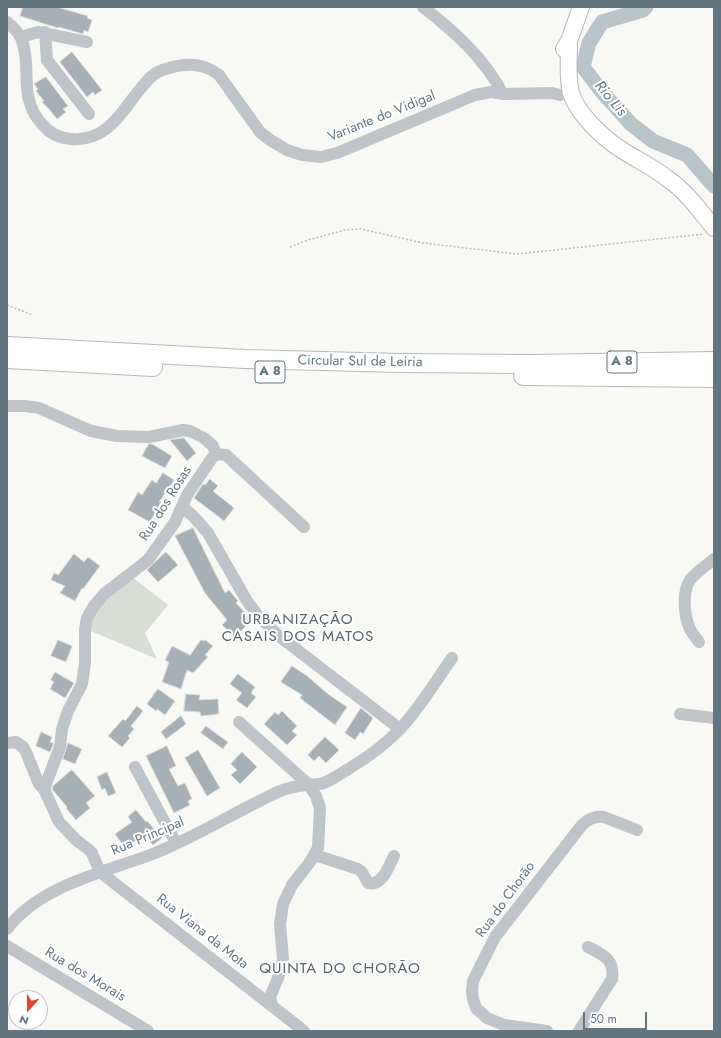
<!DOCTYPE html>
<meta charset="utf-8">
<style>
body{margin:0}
#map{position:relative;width:721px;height:1038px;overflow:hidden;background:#f8f8f5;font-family:Jost,sans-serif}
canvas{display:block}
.frame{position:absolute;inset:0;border:8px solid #637680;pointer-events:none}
.north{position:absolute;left:8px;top:990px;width:40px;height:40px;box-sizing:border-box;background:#fff;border:1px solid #c1c8cc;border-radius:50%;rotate:201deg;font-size:11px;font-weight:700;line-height:16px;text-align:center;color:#637680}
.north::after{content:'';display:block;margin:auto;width:14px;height:18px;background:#e2462c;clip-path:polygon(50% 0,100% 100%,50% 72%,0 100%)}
.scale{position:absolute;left:583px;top:1012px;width:64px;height:18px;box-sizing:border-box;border:2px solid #637680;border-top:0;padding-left:5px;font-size:12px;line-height:14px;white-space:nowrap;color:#637680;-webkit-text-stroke:3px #fff;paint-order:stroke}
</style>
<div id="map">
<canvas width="721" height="1038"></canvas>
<div class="frame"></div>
<div class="north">N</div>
<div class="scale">50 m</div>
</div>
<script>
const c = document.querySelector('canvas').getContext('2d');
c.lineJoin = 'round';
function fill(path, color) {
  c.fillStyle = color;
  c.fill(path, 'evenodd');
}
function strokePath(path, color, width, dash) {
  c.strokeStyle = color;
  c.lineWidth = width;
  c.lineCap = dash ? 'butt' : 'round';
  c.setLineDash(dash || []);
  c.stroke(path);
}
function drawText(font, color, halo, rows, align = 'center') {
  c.font = font + ' Jost,sans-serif';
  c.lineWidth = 4;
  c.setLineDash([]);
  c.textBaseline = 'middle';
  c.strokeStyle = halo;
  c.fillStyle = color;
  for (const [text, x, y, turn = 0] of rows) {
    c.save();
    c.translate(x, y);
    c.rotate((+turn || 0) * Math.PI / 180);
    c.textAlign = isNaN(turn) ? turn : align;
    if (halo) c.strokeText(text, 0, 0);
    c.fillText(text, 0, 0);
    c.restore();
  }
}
const green = new Path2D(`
 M131 576 168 605 145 633 157 659 86 629 91 615Z`);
const river = new Path2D(`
 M646 7 643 10 602 22 589 43 583 67 603 93 631 124 653 141 687 155 714 186`);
const building = new Path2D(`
 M23 7H57L88 16 87 18 92 20 88 32 84 30 83 34 59 27 58 28 20 16Z
 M72 52 102 90 95 95 93 92 87 97 60 62Z
 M46 77 68 106 63 109 66 112 57 119 49 109 42 102 44 101 36 91 38 89 34 84Z
 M184 438 196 453 187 461 170 440Z
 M149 444H152L172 456 165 468 142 456Z
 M163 473 174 480 159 502H161L150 522 128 510 138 492 142 495 152 480 156 483Z
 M210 479 218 486 213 491 234 508 224 521 194 498 203 484 205 485Z
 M193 528 225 593 229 590 238 601 236 603 252 620 235 637 222 625 227 620 205 593 175 536Z
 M166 552 178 565 158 582 147 570Z
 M74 554 84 562 88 557 100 566 83 589 82 588 75 601 60 593 65 586 51 580 54 573 58 575Z
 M58 640 72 646 66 662 51 656Z
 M201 640 204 641 205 640 213 646 205 655 208 657 193 673 187 670 181 689 162 682 169 662 165 660 172 646 190 655Z
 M292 666 307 676 328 694 347 707 335 725 300 698 302 695 281 682Z
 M55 672 74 683 65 698 50 689 54 682 51 680Z
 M238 674 255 687 251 693 256 697 247 708 236 700 242 693 230 684Z
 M158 689 175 701 165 715 157 709 156 711 147 704Z
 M186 694 200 695 199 700 218 699 219 714 201 716 200 712 184 711Z
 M137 706 143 711 131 726 134 729 128 736 130 738 122 747 108 736 123 719 125 721Z
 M361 708 373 718 363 734 360 732 355 740 345 733Z
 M282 711 297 726 292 731 297 735 287 745 264 724 275 712 278 715Z
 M181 716 186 724 166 739 161 732Z
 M206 726 228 742 223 749 201 733Z
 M41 732 52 737 50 742 53 743V745L50 752 36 746Z
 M325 737 339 750 326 763 319 756 314 761 308 755Z
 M68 743 82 749 75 764 63 759Z
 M167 746 176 766 169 769 178 786 185 783 192 799 188 801 190 805 174 813 146 756Z
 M198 750 220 788 207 796 185 758Z
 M242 752 257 767 240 784 231 775 237 770 231 764Z
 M72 770 95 796 86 803 90 808 76 820 66 808 67 807 52 789 53 786Z
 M107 772 116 793 108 796 105 788 102 790 97 777Z
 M136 810 146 822 147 821 162 838 153 845 144 835 125 848 115 834 132 822 128 817Z`);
const path = new Path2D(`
 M290 247 308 240 345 230 361 229 423 243 517 254 704 234
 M7 305 33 315`);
const minor = new Path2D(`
 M423 7C454 31 485 59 503 94
 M7 22C12 26 18 32 21 38 33 67 17 97 42 124 49 133 60 138 71 139 105 142 119 116 137 93 143 86 148 78 156 73 165 68 175 66 185 65 199 64 208 67 219 75L260 132 270 140 287 150 302 155 321 157 337 153 475 95 491 92 503 94 552 93 560 95
 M45 32 47 60 89 114
 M21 37 38 32 87 42
 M7 406H25L39 408 91 431 117 436 149 437 183 430 190 431 204 438 213 446 216 454
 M182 507 193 516 208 533 247 601 259 617 279 636 400 729
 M304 527 226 455 216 454 212 458 187 495 175 522 148 560 104 594 94 606 87 618 85 629V663L82 684 68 711 62 729 60 747 44 789 59 822 76 840 88 849 92 853 100 872 304 1031
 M699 642C696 638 692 633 690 629 684 616 682 592 690 580 696 572 706 566 714 559
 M680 714 714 718
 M239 722 308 784 316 796 320 808 318 848 310 862 292 885 283 904 280 924 283 959 278 978 270 997 272 1005
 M7 743 16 742 23 747 26 752 39 784 44 789
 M135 767 176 843
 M315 855 358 869 362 872 368 883C382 887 389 866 394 856
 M7 929C39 886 102 873 150 855 195 838 236 811 280 791 288 788 298 786 306 785 312 784 318 785 324 783 333 779 342 773 350 768 368 757 385 745 400 729 420 708 435 682 452 658
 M7 946 148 1031
 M547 1031 504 1025 487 1018 476 1008 473 999 472 991 473 981 495 937 582 825C588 819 596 816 604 817L637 830
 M579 1031 612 979C615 959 603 955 588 947`);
const major = new Path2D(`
 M569 41C569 58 567 77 571 93 577 113 602 137 619 148 635 159 653 167 668 179 687 192 700 211 714 228
 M564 49 569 41 581 7`);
const highway = new Path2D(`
 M7 346 245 359 400 363 530 364 714 361
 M7 359 153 367
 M523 376 714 378`);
const shields = [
 [622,362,30],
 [270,372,30]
];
const shieldNames = [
 ["A 8",622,362],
 ["A 8",270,372]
];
const streetNames = [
 ["Variante do Vidigal",382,117,-22],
 ["Circular Sul de Leiria",360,362,1],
 ["Rua dos Rosas",166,504,-58],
 ["Rua Principal",148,837,-23],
 ["Rua do Chorão",506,900,-54],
 ["Rua Viana da Mota",202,932,38],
 ["Rua dos Morais",85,975,31]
];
const waterNames = [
 ["Rio Lis",610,99,50]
];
const neighbourhoodNames = [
 ["URBANIZAÇÃO",298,620],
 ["CASAIS DOS MATOS",298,637],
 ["QUINTA DO CHORÃO",340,969]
];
fill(green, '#d8ddd5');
strokePath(river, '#b7c5c8', 15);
fill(building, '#a6b0b5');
strokePath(building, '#dadad8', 1);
strokePath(major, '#b3b9bc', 18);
strokePath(highway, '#b2b8bb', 20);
strokePath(path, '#b9bdc0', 1.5, [2, 2]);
strokePath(minor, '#bfc4c8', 12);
strokePath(major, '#fff', 16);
strokePath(highway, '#fff', 18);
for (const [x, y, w] of shields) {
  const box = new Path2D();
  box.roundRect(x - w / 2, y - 11, w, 22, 3);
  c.fillStyle = '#fff';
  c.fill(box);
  strokePath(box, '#637680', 1);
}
drawText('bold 13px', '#637680', null, shieldNames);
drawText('14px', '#637680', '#fff', streetNames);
drawText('italic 15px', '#5e767b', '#fff', waterNames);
c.letterSpacing = '1px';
drawText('15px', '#55636b', '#fff', neighbourhoodNames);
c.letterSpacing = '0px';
</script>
